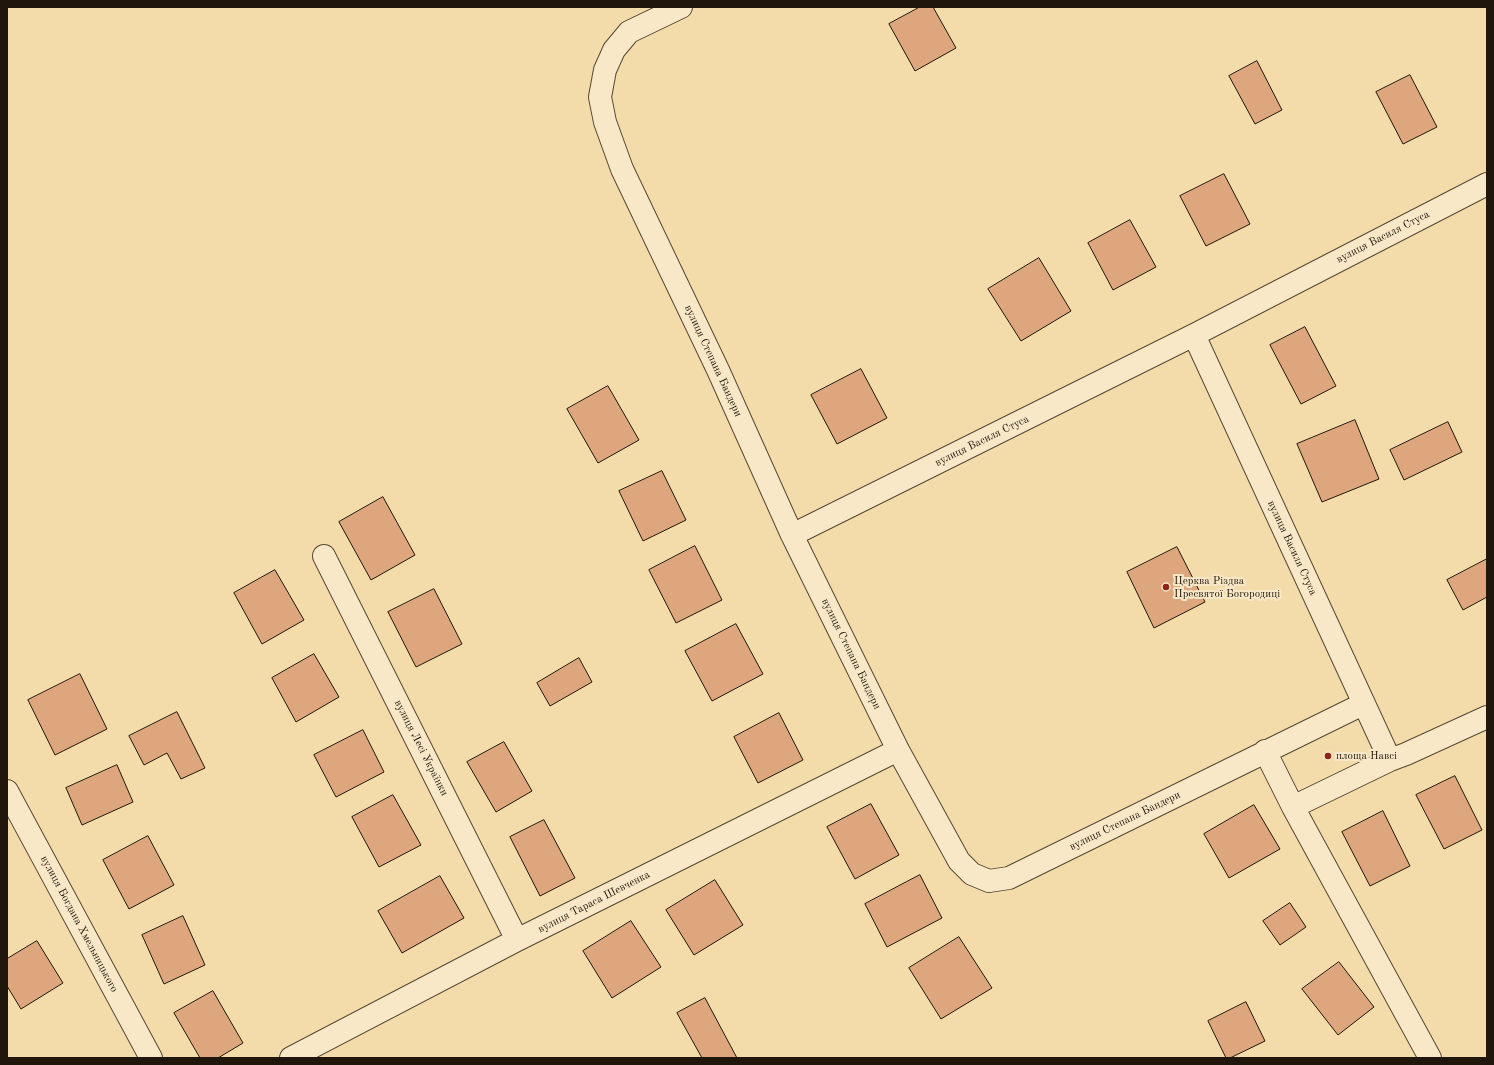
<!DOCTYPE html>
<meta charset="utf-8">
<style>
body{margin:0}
#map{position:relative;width:1494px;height:1065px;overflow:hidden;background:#f4dcaa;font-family:"Old Standard TT",serif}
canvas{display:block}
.frame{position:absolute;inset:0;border:8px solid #20160b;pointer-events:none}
</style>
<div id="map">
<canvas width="1494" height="1065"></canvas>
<div class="frame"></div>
</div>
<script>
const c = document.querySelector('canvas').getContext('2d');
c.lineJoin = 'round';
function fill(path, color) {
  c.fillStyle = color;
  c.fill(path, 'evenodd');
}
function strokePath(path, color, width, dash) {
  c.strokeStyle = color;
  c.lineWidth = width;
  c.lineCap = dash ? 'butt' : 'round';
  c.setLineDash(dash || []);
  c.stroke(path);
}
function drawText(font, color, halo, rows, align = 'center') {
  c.font = font + ' "Old Standard TT",serif';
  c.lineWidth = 4;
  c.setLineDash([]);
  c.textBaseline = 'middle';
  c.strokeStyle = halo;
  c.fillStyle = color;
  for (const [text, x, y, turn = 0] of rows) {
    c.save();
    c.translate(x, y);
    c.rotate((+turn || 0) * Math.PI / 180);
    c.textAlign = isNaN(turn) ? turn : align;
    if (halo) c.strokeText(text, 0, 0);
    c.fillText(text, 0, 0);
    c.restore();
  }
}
const building = new Path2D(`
 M920 7H933L956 48 915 71 889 24Z
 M1257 61 1282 110 1255 124 1229 76Z
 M1410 75 1437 127 1403 144 1376 92Z
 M1224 174 1250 224 1206 246 1180 196Z
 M1130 220 1156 267 1113 290 1088 243Z
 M1039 258 1071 311 1021 341 988 289Z
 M1305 327 1336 386 1301 404 1270 345Z
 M861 369 887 418 837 444 811 395Z
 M608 386 639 440 598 463 567 409Z
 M1355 420 1379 479 1322 502 1297 444Z
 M1448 422 1462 452 1404 480 1390 450Z
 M662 471 686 520 643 541 619 491Z
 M383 497 415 555 371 580 339 522Z
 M695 546 722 600 676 623 649 570Z
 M1177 547 1205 602 1154 628 1127 572Z
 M1487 559V597L1463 610 1447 580Z
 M275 570 304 620 262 644 234 593Z
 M434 589 462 644 416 667 388 612Z
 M736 624 763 674 712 701 685 651Z
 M314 654 339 697 296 722 272 678Z
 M579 658 592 682 550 706 537 683Z
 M80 674 107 729 55 755 28 700Z
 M177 712 205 768 181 779 167 753 144 765 129 736Z
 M779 713 803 760 758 783 734 737Z
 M363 730 384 772 336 797 314 755Z
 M504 742 532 791 496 812 467 762Z
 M117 765 133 802 82 825 66 788Z
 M1455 776 1482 830 1444 849 1416 795Z
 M393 795 421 845 379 867 352 817Z
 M871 804 899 855 855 879 827 827Z
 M1254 805 1280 849 1229 878 1204 834Z
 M1383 811 1410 866 1370 886 1342 832Z
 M544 820 575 878 540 896 510 837Z
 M148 836 174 885 129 909 103 860Z
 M920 875 942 918 887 947 865 904Z
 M440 876 464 918 402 953 378 911Z
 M715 880 743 925 694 955 666 910Z
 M1290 903 1306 927 1280 945 1263 921Z
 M183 916 205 965 164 984 142 935Z
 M631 921 661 967 612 998 583 951Z
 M959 937 992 988 941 1019 909 968Z
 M37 941 63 983 21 1009 7 986V959Z
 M1339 962 1374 1007 1338 1035 1302 989Z
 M213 991 243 1043 218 1058H200L174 1013Z
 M705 998 737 1058H702L677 1013Z
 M1246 1002 1265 1041 1230 1058H1226L1208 1021Z`);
const street = new Path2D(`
 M681 7 629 32 614 50 605 70 600 97 605 122 622 169 718 370 792 535 898 750 959 861 972 874 989 881 1009 878 1363 704
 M1194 335 1390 760
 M792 535 1194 335 1487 184
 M324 556 517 940
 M1265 751 1293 807 1430 1058
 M7 791 151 1058
 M1293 807 1390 760 1406 754 1487 717
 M291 1058 517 940 898 750`);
const markers = [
 [1166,587,4,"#8f2418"],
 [1328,756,4,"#8f2418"]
];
const streetNames = [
 ["вулиця Василя Стуса",1383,237,-27],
 ["вулиця Степана Бандери",713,361,65],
 ["вулиця Василя Стуса",982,441,-26],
 ["вулиця Василя Стуса",1292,548,65],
 ["вулиця Степана Бандери",851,654,64],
 ["вулиця Лесі Українки",421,748,63],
 ["вулиця Степана Бандери",1125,821,-26],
 ["вулиця Тараса Шевченка",594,902,-27],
 ["вулиця Богдана Хмельницького",79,924,62]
];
const poiNames = [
 ["Церква Різдва",1174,581],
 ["Пресвятої Богородиці",1174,594],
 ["площа Навсі",1336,756]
];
fill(building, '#dda67c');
strokePath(building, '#20160b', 1);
strokePath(street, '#554833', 24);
strokePath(street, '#f8e8c8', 22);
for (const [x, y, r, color] of markers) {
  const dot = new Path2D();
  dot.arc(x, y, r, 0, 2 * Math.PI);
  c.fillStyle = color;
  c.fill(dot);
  strokePath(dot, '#f8e8c8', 1.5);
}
drawText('11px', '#20160b', '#f8e8c8', streetNames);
drawText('11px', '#20160b', '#f8e8c8', poiNames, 'left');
</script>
